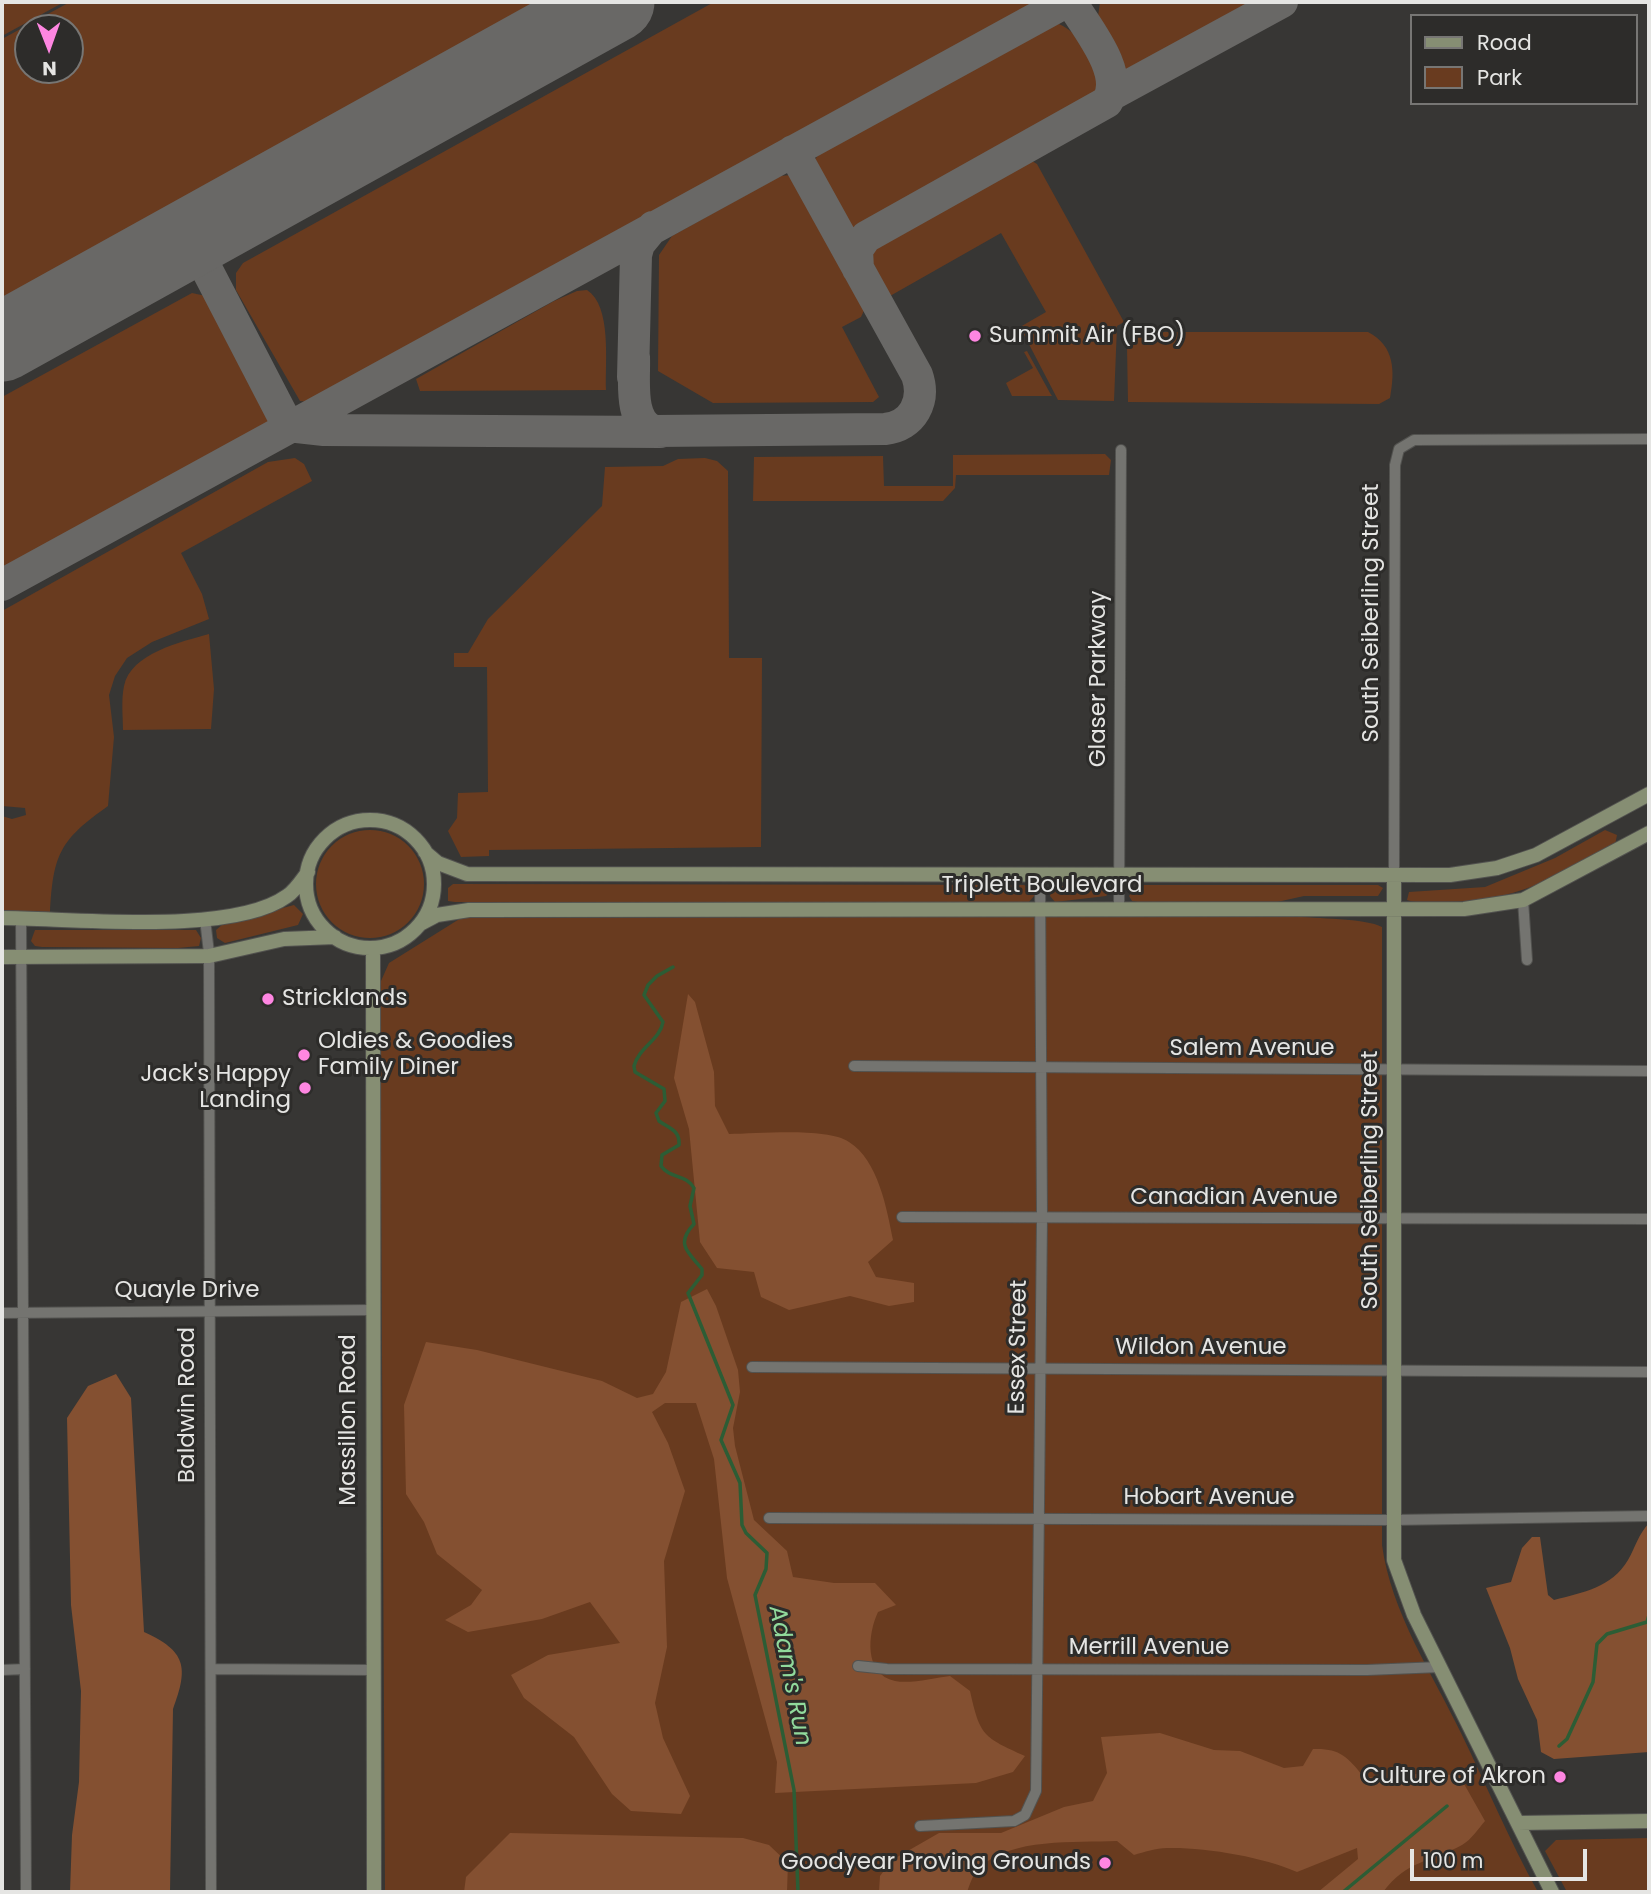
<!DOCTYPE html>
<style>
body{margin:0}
#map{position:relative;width:1651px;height:1894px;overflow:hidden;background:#373634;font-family:Poppins,sans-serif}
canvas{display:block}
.frame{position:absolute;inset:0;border:4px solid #e5e5e3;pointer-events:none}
.legend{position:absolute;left:1410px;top:14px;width:228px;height:91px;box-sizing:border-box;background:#2d2c2a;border:2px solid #777674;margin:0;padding:9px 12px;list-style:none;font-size:21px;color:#e5e5e3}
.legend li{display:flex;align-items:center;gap:14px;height:35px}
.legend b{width:35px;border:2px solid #777674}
.north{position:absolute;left:14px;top:14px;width:70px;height:70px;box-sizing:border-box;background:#2d2c2a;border:2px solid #777674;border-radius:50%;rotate:179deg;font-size:19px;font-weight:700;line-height:28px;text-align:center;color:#e5e5e3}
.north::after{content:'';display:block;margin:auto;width:24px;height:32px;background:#fe86e1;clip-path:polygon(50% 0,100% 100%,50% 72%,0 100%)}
.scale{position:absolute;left:1410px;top:1849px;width:177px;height:32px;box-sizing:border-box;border:4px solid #e5e5e3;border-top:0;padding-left:9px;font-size:21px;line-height:24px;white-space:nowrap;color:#e5e5e3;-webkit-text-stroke:5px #2d2c2a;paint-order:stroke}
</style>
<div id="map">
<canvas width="1651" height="1894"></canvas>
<div class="frame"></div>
<ul class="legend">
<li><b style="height:9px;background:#868e73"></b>Road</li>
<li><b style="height:19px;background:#693b1f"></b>Park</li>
</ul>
<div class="north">N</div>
<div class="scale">100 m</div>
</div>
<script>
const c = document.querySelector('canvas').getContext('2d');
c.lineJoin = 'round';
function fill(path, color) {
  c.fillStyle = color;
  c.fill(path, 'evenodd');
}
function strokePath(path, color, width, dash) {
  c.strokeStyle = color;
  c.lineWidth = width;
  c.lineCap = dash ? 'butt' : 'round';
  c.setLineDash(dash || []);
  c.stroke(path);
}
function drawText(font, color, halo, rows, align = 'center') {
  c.font = font + ' Poppins,sans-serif';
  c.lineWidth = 6;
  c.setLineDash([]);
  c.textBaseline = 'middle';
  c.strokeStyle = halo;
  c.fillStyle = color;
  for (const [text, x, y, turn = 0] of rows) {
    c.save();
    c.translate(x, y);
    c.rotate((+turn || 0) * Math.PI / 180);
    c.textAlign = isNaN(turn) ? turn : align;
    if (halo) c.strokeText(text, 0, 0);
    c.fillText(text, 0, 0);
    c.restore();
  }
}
const green = new Path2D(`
 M2 2H64L2 36Z
 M70 2H542L2 301V39ZM28 28H70V70H28Z
 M714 2H1039L1032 8 318 403 300 401 236 290V273L243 263Z
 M1100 2H1271L1131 76 1124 73 1097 24Z
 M1059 24C1083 35 1100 65 1105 91L1099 99 871 224 857 230 847 228 813 169V162L819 154 1048 26Z
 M1027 158 1037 164 1124 322 1117 326 1114 401 1058 400 1020 327 1046 312 1001 233 890 296 884 294C876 279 855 257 870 243Z
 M791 175 797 178 864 299 866 306 861 317 842 327 879 397 873 402 713 403 658 371 659 255 672 236 780 176Z
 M587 290C612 306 605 362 606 390L420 391 416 379 554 301 577 291Z
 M192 293 206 296 216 305 267 402 271 415 265 429 2 577V397Z
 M1152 332H1368C1395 346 1395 371 1390 398L1379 404 1128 402 1127 347 1136 337Z
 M1027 351 1050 393 1052 396H1012L1006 383 1033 368 1024 352Z
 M1105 454 1111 460 1109 475H956L955 488 943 501H753L754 457 883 456 884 486H953V455Z
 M295 458 304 464 312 481 181 553 202 594 209 619 152 642 127 658 115 676 109 695 114 737 108 806C60 840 53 854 50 913H2V816L12 819 26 815 25 808 2 806V611L268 462Z
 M705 458 717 461 728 471 729 658H762L761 847 489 850V856L461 857 448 831 457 818 458 793 488 792 487 667H454V653H468L488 619 602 506 605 467 663 466 678 459Z
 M209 634 214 689 211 729 123 730C123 717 121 700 124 686 131 653 181 642 209 634Z
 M1605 830 1617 835 1615 845C1556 878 1514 902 1444 902 1432 902 1418 904 1407 900L1409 892 1485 887 1555 858Z
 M316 884a54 54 0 1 1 108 0a54 54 0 1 1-108 0Z
 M453 884 1024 885 1032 888 1035 895 1028 903 455 902 448 901V888Z
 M1106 884 1111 891 1106 896 1055 902 1050 896 1052 887Z
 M1137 885H1378L1383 888 1378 896H1304L1277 902 1143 903 1132 901 1129 896Z
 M294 905 303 914 298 925 225 943 217 938 216 930 223 924Z
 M1293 916C1315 919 1366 918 1382 927V1545C1391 1612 1432 1673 1461 1733 1487 1786 1509 1840 1538 1892H385L380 997 381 981 389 963 461 918Z
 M35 930H196L201 938 199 946 178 948 42 947 35 946 31 941Z
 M1649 1838V1892H1567L1545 1851 1556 1840Z`);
const forest = new Path2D(`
 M688 994 695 1002 714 1072 715 1106 729 1134C758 1134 826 1127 849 1142 878 1160 887 1209 893 1240L868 1262 876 1277 914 1283V1302L889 1306 850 1296 789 1310 761 1297 754 1272 717 1268 700 1242 689 1129 674 1078Z
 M707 1289 716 1306 738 1370 740 1392 733 1428 735 1446 754 1520 787 1551 793 1577 834 1583H875L896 1605 878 1612C868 1633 863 1674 895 1681 911 1684 934 1678 950 1676L970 1691C980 1736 983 1737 1025 1756L1013 1772 976 1783 775 1793 777 1762 727 1578 714 1459 696 1403H665L652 1412 668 1443 685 1491 664 1561 667 1647 655 1703 663 1738 690 1796 681 1814 631 1811 612 1794 574 1737 524 1698 511 1675 548 1655 620 1643 590 1602 542 1619 468 1632 445 1620 471 1605 482 1590 437 1554 424 1522 406 1494 404 1405 426 1342 477 1350 602 1381 637 1398 653 1394 666 1372 681 1302Z
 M116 1374 131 1398 144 1632C186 1651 189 1667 173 1709L170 1892H70L72 1835 79 1782 81 1691 71 1605 67 1418 88 1386Z
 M1649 1523V1752L1554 1759 1541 1752 1537 1720 1518 1679 1510 1648 1486 1588 1511 1582 1522 1548 1532 1537H1540L1548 1595 1554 1600C1584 1592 1611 1588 1628 1560 1636 1546 1638 1535 1649 1523Z
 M1160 1733 1214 1750 1240 1751 1284 1768 1303 1766 1313 1749C1339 1748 1347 1756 1363 1776L1387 1780 1416 1774 1459 1775 1485 1821C1479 1828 1471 1840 1462 1845 1431 1862 1407 1860 1383 1892H1318L1358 1859 1357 1848 1297 1872C1264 1857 1204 1847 1167 1848 1156 1848 1144 1852 1134 1855L1117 1841C1075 1843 1012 1837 979 1868 973 1874 970 1884 967 1892H879L880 1876 892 1860 939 1833H1001L1064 1807 1093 1801 1107 1773 1101 1737Z
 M510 1833 743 1838 769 1845 788 1863 787 1892H464L466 1877Z`);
const stream = new Path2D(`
 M673 967 657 976 648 985 644 995 663 1022C660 1040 639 1047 634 1066L635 1072 664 1089 665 1101 656 1113 659 1121C670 1129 680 1130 679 1145L662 1155 661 1166C670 1179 686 1174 694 1188L690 1206 694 1224C675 1244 688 1252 702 1269V1275L688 1293 733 1405 721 1440 740 1483 742 1525 746 1533 767 1553 766 1569 755 1595 794 1790 798 1892
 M1559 1746 1567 1739 1593 1682 1597 1644 1607 1634 1647 1622 1649 1615
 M1343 1892 1447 1806`);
const taxiway = new Path2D(`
 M1111 95 1282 2
 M190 237 288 426 324 430 660 432
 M858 269 857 250 866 237 1107 102C1126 74 1086 27 1071 2
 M634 357C635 379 628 422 654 431L885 429C913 426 926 401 917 375L793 151
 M633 377 636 255 639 244 653 227
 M2 585 1066 2`);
const runway = new Path2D(`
 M2 342 615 2`);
const street = new Path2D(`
 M1394 875 1395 465 1399 449 1414 440 1649 439
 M1523 900 1527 960
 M1119 909 1121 450
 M21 918 26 1892
 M205 919 209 953 211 1892
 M854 1066 1649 1071
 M902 1217 1649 1219
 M2 1313 372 1310
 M752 1367 1649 1372
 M769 1518 1392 1520 1649 1516
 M858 1666 887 1669 1367 1670 1440 1667
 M211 1669 373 1670
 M2 1670 25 1669
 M920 1826 1014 1821 1025 1815 1036 1791 1042 1218 1040 876`);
const secondary = new Path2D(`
 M306 884a64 64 0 1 1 128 0a64 64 0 1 1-128 0Z
 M425 852 438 863 467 874 1450 875 1497 868 1536 855 1649 794
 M1394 875V1560L1414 1615 1552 1892
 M2 918C71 918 232 936 287 896 295 891 302 880 308 872
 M420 924 437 915 469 910 1464 909 1523 900 1649 833
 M373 948 374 1892
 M2 957 209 956 284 939 335 937
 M1518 1823 1649 1821`);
const markers = [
 [975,336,7,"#fe86e1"],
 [268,999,7,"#fe86e1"],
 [304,1055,7,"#fe86e1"],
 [305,1088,7,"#fe86e1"],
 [1560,1777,7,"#fe86e1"],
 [1105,1863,7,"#fe86e1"]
];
const poiNames = [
 ["Summit Air (FBO)",989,336],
 ["Stricklands",282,999],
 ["Oldies & Goodies",318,1042],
 ["Family Diner",318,1068],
 ["Jack's Happy",291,1075,"right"],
 ["Landing",291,1101,"right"],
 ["Culture of Akron",1546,1777,"right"],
 ["Goodyear Proving Grounds",1091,1863,"right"]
];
const streetNames = [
 ["South Seiberling Street",1372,613,-90],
 ["Glaser Parkway",1099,679,-90],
 ["Triplett Boulevard",1042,886],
 ["Salem Avenue",1252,1049],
 ["South Seiberling Street",1371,1180,-90],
 ["Canadian Avenue",1234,1198],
 ["Quayle Drive",187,1291],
 ["Essex Street",1019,1347,-89],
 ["Wildon Avenue",1201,1348],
 ["Baldwin Road",188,1405,-90],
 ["Massillon Road",349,1420,-90],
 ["Hobart Avenue",1209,1498],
 ["Merrill Avenue",1149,1648]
];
const waterNames = [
 ["Adam's Run",789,1676,79]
];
fill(green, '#693b1f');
fill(forest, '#845031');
strokePath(stream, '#2c5d35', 3.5);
strokePath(taxiway, '#696866', 32);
strokePath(runway, '#696866', 79);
strokePath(street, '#52524f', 12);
strokePath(secondary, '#52524f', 16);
strokePath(street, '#747470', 10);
strokePath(secondary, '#868e73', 14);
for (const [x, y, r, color] of markers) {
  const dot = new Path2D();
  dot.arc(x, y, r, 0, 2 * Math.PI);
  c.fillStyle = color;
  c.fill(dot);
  strokePath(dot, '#2d2c2a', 2.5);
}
drawText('23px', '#e5e5e3', '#2d2c2a', poiNames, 'left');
drawText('23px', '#e5e5e3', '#2d2c2a', streetNames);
drawText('italic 24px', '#91da9c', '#2d2c2a', waterNames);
</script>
